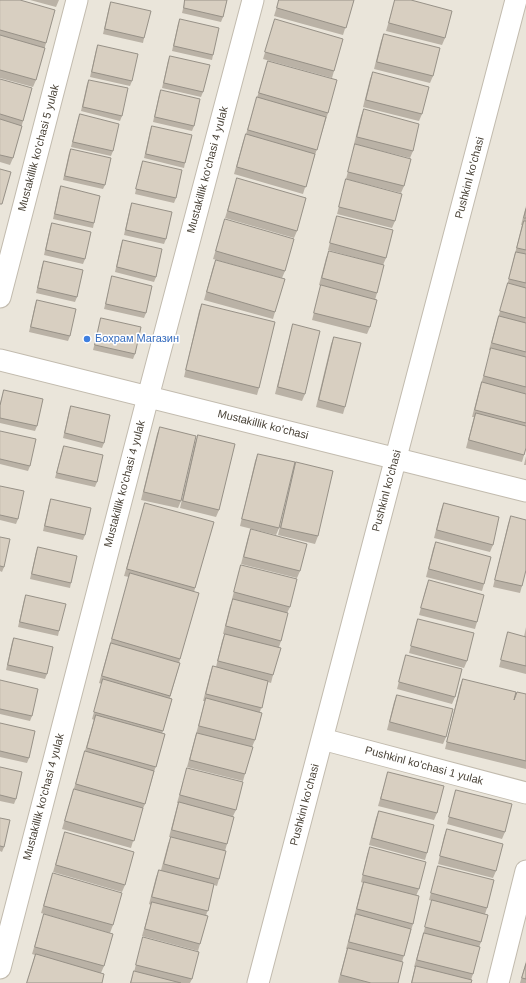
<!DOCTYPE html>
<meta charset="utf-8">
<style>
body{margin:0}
canvas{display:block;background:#f6f3ec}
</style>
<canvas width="526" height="983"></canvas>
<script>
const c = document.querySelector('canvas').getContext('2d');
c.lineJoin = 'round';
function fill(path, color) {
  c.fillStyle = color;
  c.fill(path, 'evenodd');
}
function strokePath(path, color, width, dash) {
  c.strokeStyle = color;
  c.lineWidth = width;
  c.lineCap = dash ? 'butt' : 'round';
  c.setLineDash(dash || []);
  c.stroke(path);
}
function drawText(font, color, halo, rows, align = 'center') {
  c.font = font + ' Arial,sans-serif';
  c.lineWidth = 3;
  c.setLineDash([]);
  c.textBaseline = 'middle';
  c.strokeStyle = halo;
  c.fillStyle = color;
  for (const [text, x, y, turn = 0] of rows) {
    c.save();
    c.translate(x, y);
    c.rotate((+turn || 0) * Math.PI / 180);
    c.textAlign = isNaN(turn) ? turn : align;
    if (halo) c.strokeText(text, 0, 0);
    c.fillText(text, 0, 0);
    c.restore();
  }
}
const residential = new Path2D(`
 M0 0H526V983H0Z`);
const minor = new Path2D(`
 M0 297 77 0
 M0 360 526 491
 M322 739 526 793
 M0 968 148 397 253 0
 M258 983 516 0
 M498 983 526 871`);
const wall = new Path2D(`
 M0 0 46 43 36 80 33 87 0 78Z
 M30 0H59L56 7Z
 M185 0H227L223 17 221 22 182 13Z
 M279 0H354L343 35 274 16Z
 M395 0H411L445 38 442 45 386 31Z
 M111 2 144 38 143 43 103 34 109 7Z
 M180 19 213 55 212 60 172 51 178 24Z
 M275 19 334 71 332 78 263 59Z
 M384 34 433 76 430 83 374 69 381 41Z
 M98 45 132 81 130 86 90 77 96 50Z
 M170 56 203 92 201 97 162 88 168 61Z
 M268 61 328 113 303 194 234 174 243 142 246 134Z
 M373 72 422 114 419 121 363 107 370 79Z
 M0 79 23 121 13 158 10 165 0 162Z
 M89 80 122 116 120 121 81 111 87 84Z
 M161 90 194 126 192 131 153 122 159 95Z
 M364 109 413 151 410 158 354 144 361 116Z
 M80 114 113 151 111 156 71 147 78 119Z
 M152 126 185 163 184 168 144 158 150 131Z
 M355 144 404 186 401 193 346 179 353 152Z
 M71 149 105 185 103 189 63 180 69 153Z
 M143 161 176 198 174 203 135 194 141 166Z
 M237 178 297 231 294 238 225 218Z
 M346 179 395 221 392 228 337 214 344 187Z
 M61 186 94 223 93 228 53 219 59 191Z
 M132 203 166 239 164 244 124 235 130 208Z
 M526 206V448L522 462 466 448 474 417H472L479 390 491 351 489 350 507 286 522 225H521Z
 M337 216 386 258 383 265 328 250 335 223Z
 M225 219 285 271 282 278 213 259Z
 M52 223 85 259 83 264 44 255 50 228Z
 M123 240 156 277 154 282 115 272 121 245Z
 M329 251 377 293 375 300 370 327 367 334 312 320 319 293 321 286 319 285 326 258Z
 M216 260 275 312 273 319 204 300 213 267Z
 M44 261 77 297 75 302 36 293 42 266Z
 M112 276 146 313 144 318 104 309 111 281Z
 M37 300 70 336 68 341 29 332 35 305Z
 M202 304 259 388 257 395 184 377 199 311Z
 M101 318 135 354 133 359 93 350 100 323Z
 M293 324 305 394 302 401 275 394 291 331Z
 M334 337 345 407 343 414 316 407 331 344Z
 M4 390 37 426 35 431 0 423V403Z
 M71 406 104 443 102 448 63 438 69 411Z
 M160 427 181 501 178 508 141 500 157 434Z
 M0 431 30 466 28 471 0 464Z
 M198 435 219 510 216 517 180 508 195 443Z
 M64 446 97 482 95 487 55 478 62 451Z
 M258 454 279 528 276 535 240 526 255 461Z
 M526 456V465H524Z
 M296 462 318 536 315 544 278 535 294 469Z
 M0 486 18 519 16 524 0 520Z
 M51 499 85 535 83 540 43 531 49 504Z
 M145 503 195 588 180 659 179 663H180L170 698 172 699 162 734H165L145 804 142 811 131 848 62 829 94 720 92 719 102 684 99 683 129 577 124 576 143 510Z
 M444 503 493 545 490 552 434 538 441 510Z
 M511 516 522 586 520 593 493 587 508 524Z
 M251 529 300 571 297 578 241 564 248 537Z
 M0 537 4 567 2 572 0 571Z
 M436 542 484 584 482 591 426 577 433 549Z
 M38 547 71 583 70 588 30 579 36 552Z
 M241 565 290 607 287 613 281 641 279 647 273 675 271 683 268 682 260 712 255 740 252 747 245 774 243 781 187 767 205 701H203L210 674 213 666 216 667 222 641 225 634H223L230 606 233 599H232L239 572Z
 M429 580 477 622 475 629 419 615 426 588Z
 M26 595 59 631 58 636 18 627 24 600Z
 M418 619 467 661 464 668 409 653 416 626Z
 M526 627V674L499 667 506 640 508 632 524 637Z
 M14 638 47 674 45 679 6 670 12 642Z
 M406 655 455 697 452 704 397 689 404 662Z
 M463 679 514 699 526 694V769L445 749 460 686Z
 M0 680 32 716 30 721 0 714Z
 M397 695 446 737 443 744 387 730 394 702Z
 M0 723 29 758 27 763 0 757Z
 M0 767 16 799 14 804 0 801Z
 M187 768 236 810 233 816 227 844 225 851 219 879 217 886 214 885 206 916 200 944 198 951 142 936 151 905 149 904 156 877 159 870H161L168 844 171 837H169L176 810 178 803H177Z
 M388 772 437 813 434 820 378 806 386 779Z
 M456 790 505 832 502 839 447 824 454 797Z
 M379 811 427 853 425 860 369 845 376 818Z
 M0 818 4 847 2 852 0 851Z
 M447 829 496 871 493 878 438 864 444 836Z
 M65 832 125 885 122 892 53 872Z
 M370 847 419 889 416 896 413 924 402 962 398 983H339L338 982 347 949H346L355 917H354L361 889 363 883 361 882 367 855Z
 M438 866 487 908 485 914 481 942 479 947 473 974 471 980V983H411L415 967H414L423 935 430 907 432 901 429 900 436 873Z
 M53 873 113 925 110 933 41 913Z
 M44 914 104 966 101 973 102 983H27L35 955 32 954Z
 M143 937 192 979 190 983H130L134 972 141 945Z
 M526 961V983H520Z`);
const building = new Path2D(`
 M0 0H20L55 10 46 43 0 30Z
 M185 0H227L223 17 184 8Z
 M279 0H354L346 28 277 8Z
 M395 0H411L452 11 445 38 389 23Z
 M111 2 151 11 144 38 105 29Z
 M180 19 219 28 213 55 174 46Z
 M275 19 343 39 334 71 265 52Z
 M384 34 440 48 433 76 377 62Z
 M0 35 45 48 36 80 0 70Z
 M98 45 138 54 132 81 92 72Z
 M170 56 210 65 203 92 164 83Z
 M268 61 337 80 328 113 259 93Z
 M373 72 429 87 422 114 366 100Z
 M0 79 32 88 23 121 0 114Z
 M89 80 128 88 122 116 83 107Z
 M161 90 200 99 194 126 155 117Z
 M257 97 326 117 317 150 248 130Z
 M364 109 419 124 413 151 357 137Z
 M80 114 119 124 113 151 73 142Z
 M0 119 22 126 13 158 0 155Z
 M152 126 192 135 185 163 146 154Z
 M246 134 315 154 306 187 237 167Z
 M355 144 411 159 404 186 348 172Z
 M71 149 111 158 105 185 65 176Z
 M143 161 182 170 176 198 136 189Z
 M0 169 11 172 2 204H0Z
 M237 178 306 198 297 231 228 211Z
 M346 179 402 194 395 221 339 207Z
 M61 186 100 196 94 223 55 214Z
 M132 203 172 212 166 239 126 230Z
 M526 209V218H524Z
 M337 216 393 230 386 258 330 243Z
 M225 219 294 239 285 271 216 251Z
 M524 221H526V250L517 248Z
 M52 223 91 232 85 259 46 250Z
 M123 240 162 249 156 277 117 267Z
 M329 251 384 265 377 293 322 278Z
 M516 252 526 254V283L509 279Z
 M216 260 285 279 275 312 207 292Z
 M44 261 83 270 77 297 38 288Z
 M112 276 152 286 146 313 106 304Z
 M508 283 526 288V318L500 311Z
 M321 285 377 300 370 327 314 313Z
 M37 300 76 309 70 336 31 327Z
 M202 304 275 322 259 388 186 370Z
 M499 316 526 323V352L492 343Z
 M101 318 141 327 135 354 95 345Z
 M293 324 320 331 305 394 278 387Z
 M334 337 361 343 345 407 319 400Z
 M491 348 526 357V387L484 376Z
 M482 382 526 394V423L475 410Z
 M4 390 43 399 37 426 0 418V406Z
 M71 406 110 415 104 443 65 433Z
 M476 413 526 426V448L524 455 469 440Z
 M160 427 196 436 181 501 144 492Z
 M0 431 36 439 30 466 0 459Z
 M198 435 235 444 219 510 183 501Z
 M64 446 103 455 97 482 57 473Z
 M258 454 295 462 279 528 242 519Z
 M296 462 333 471 318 536 281 528Z
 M0 486 24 491 18 519 0 515Z
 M51 499 91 508 85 535 45 526Z
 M145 503 214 522 195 588 127 569Z
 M444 503 499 517 493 545 437 530Z
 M511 516 526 520V570L522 586 495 580Z
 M251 529 307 544 300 571 244 557Z
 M0 537 10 539 4 567 0 566Z
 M436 542 491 557 484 584 429 569Z
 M38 547 77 556 71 583 32 574Z
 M241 565 297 579 290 607 234 592Z
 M130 573 199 593 180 659 112 639Z
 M429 580 484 595 477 622 421 608Z
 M26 595 66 604 59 631 20 622Z
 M233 599 288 613 281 641 226 626Z
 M418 619 474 633 467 661 411 646Z
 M508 632 526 637V666L501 660Z
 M225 634 281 648 273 675 218 661Z
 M14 638 53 647 47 674 8 665Z
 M111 643 180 663 170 696 102 676Z
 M406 655 462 669 455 697 399 682Z
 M213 666 268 681 262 708 206 694Z
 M103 679 172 699 163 731 94 712Z
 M463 679 516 692 514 700 517 692 526 694V761L447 742Z
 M0 680 38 689 32 716 0 709Z
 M397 695 453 709 446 737 390 722Z
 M206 698 262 713 255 740 199 726Z
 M96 715 165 734 156 767 87 748Z
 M0 723 35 731 29 758 0 751Z
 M197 733 253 747 245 774 190 760Z
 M85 751 154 771 145 804 76 784Z
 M0 767 22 772 16 799 0 795Z
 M187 768 243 782 236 810 180 795Z
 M388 772 444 786 437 813 381 799Z
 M74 789 143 808 134 841 65 821Z
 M456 790 512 804 505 832 449 817Z
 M179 802 234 817 227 844 172 830Z
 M379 811 434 825 427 853 372 838Z
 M0 818 10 820 4 847 0 846Z
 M447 829 503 844 496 871 440 856Z
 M65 832 134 852 125 885 56 865Z
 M171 837 226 851 219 879 164 864Z
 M370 847 426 862 419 889 363 875Z
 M438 866 494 880 487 908 431 893Z
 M159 870 214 884 208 911 152 897Z
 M53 873 122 893 113 925 44 906Z
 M364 882 419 896 413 924 357 909Z
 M432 900 488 915 481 942 425 927Z
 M152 902 208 916 200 944 145 929Z
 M44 914 113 934 104 966 35 947Z
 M356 914 411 929 404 956 349 942Z
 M424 933 480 947 473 974 417 960Z
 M143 937 199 952 192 979 136 965Z
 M348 948 403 962 398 983H371L341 975Z
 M36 954 104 974 102 983H27Z
 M526 964V979L522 978Z
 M416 966 472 980 471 983H412Z
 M134 971 181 983H131Z`);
const markers = [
 [87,339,4,"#3f7fe0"]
];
const streetNames = [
 ["Mustakillik ko'chasi 5 yulak",39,148,-75],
 ["Mustakillik ko'chasi 4 yulak",208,170,-75],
 ["Pushkinl ko'chasi",470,178,-75],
 ["Mustakillik ko'chasi",263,425,14],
 ["Mustakillik ko'chasi 4 yulak",125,484,-75],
 ["Pushkinl ko'chasi",387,491,-75],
 ["Pushkinl ko'chasi 1 yulak",424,766,15],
 ["Mustakillik ko'chasi 4 yulak",44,797,-75],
 ["Pushkinl ko'chasi",305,805,-75]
];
const shopNames = [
 ["Бохрам Магазин",95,339]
];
fill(residential, '#eae5da');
strokePath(minor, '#c2bbae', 23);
strokePath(minor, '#fff', 21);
fill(wall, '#bab2a6');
fill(building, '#d8cfc1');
strokePath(building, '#979187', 1);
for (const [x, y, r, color] of markers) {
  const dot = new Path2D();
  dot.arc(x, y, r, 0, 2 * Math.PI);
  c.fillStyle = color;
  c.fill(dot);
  strokePath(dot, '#fff', 1.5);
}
drawText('11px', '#4b4439', '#fff', streetNames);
drawText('11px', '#366cbe', '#fff', shopNames, 'left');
</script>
